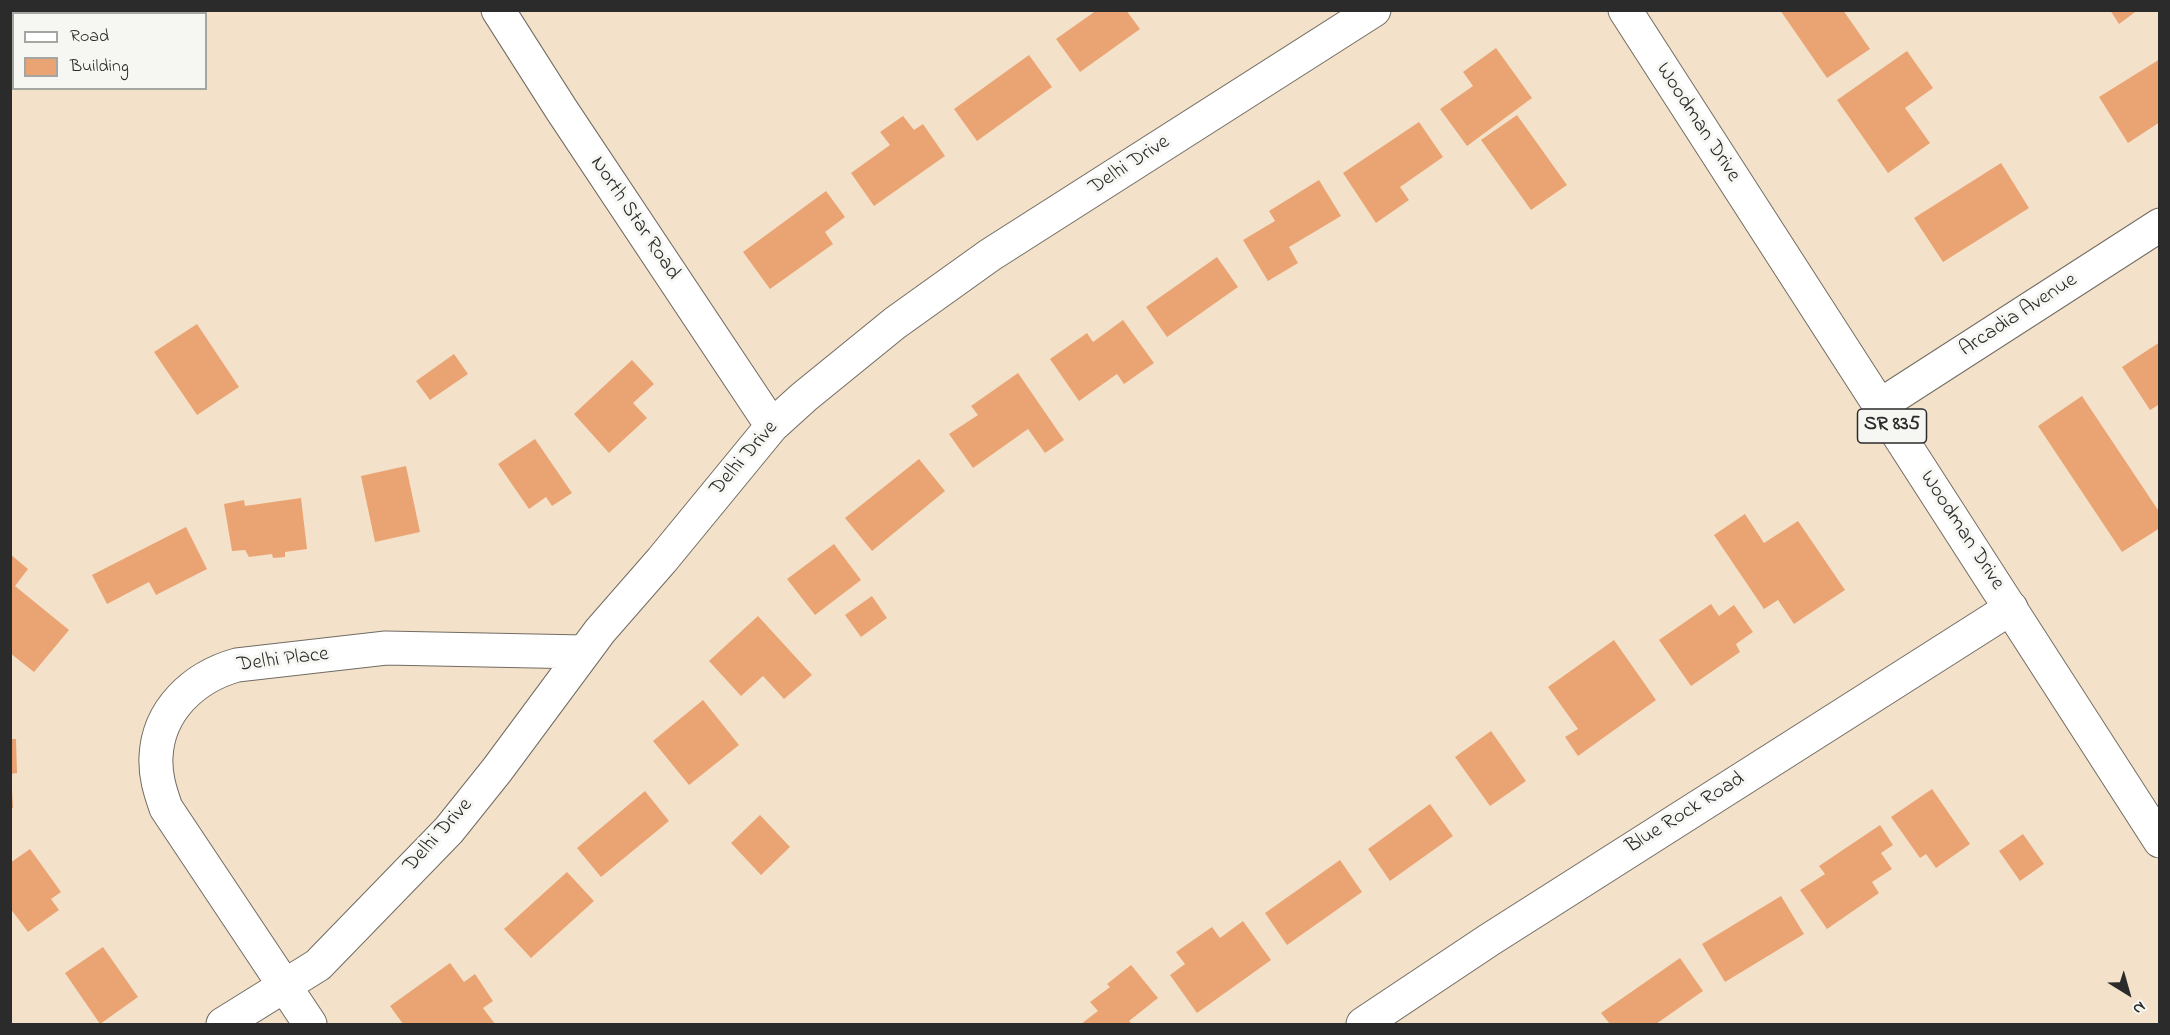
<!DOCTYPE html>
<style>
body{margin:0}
#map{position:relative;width:2170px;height:1035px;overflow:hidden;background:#f3e2c9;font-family:"Indie Flower",sans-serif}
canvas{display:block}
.frame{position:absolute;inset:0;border:12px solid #2b2b2b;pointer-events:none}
.legend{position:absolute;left:12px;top:12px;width:195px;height:78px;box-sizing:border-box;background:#f6f6f2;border:2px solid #a5a5a2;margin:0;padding:8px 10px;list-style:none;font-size:18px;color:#2b2b2b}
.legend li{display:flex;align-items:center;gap:12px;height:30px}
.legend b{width:30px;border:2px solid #a5a5a2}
.north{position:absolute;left:2098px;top:963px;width:60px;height:60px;-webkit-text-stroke:4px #f6f6f2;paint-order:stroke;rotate:143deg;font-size:16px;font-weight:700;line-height:24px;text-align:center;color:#2b2b2b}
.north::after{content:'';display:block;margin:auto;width:21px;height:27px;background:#2b2b2b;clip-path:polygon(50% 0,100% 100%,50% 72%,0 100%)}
</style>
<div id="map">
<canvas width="2170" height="1035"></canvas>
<div class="frame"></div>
<ul class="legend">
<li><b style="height:8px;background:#fff"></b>Road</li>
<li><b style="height:16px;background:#eaa474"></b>Building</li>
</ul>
<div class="north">N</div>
</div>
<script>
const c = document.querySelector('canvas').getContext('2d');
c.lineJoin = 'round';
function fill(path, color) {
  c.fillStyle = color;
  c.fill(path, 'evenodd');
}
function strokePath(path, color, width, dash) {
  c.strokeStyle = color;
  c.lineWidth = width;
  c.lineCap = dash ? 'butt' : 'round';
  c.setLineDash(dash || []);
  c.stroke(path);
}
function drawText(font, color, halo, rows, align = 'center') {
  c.font = font + ' "Indie Flower",sans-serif';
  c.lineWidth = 6;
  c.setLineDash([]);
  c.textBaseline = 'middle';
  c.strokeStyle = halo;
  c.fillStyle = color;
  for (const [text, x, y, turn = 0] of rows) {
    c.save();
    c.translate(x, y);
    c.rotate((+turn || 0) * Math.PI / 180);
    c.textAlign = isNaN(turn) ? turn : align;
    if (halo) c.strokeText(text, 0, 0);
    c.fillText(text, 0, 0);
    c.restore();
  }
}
const building = new Path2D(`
 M29 10H61L56 14H32Z
 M1097 10H1126L1140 29 1080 72 1056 39Z
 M1780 10H1843L1870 49 1827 78Z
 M2110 10H2138L2119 24Z
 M1496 48 1532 98 1467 146 1440 109 1473 86 1463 72Z
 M1907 51 1933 88 1905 108 1930 143 1888 173 1837 100Z
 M1029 55 1052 87 977 141 954 109Z
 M2160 59V122L2128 143 2099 97Z
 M1517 115 1567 185 1531 210 1481 140Z
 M903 116 914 130 923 124 945 156 874 206 851 173 890 145 880 132Z
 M1419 122 1443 157 1400 187 1409 200 1376 223 1343 173Z
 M2001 163 2029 208 1943 262 1914 218Z
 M1319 180 1341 216 1289 247 1298 263 1268 281 1243 240 1275 221 1269 211Z
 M826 191 845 217 825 232 833 244 770 289 743 252Z
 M1217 257 1238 287 1167 337 1146 307Z
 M1123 320 1154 363 1124 384 1117 374 1079 401 1050 359 1087 333 1093 342Z
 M197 324 239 387 197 415 154 352Z
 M2160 342V404L2150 410 2122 367Z
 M454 354 468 374 430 400 416 381Z
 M632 360 654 384 633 403 647 418 609 453 574 414Z
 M1018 373 1064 440 1045 453 1028 429 973 468 949 434 978 415 971 406Z
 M2082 396 2160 513V528L2122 552 2038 426Z
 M535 439 572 493 552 506 546 497 529 509 498 464Z
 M919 459 945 491 872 551 845 518Z
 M406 466 420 532 375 542 361 476Z
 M301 498 307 549 285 552V557L273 558 272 554 249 557 245 550 232 551 224 504 244 500 245 506Z
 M1745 514 1764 543 1798 521 1845 590 1794 624 1778 600 1764 609 1714 535Z
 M186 527 207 569 156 595 149 582 107 604 92 575Z
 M834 544 861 580 815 615 787 579Z
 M10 554 28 569 15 586 69 630 34 672 10 653Z
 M872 596 887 618 861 637 845 615Z
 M1711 604 1719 616 1734 605 1753 632 1736 644 1740 652 1691 686 1659 640Z
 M758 616 812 675 784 699 763 676 741 696 709 661Z
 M1614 640 1656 700 1578 756 1565 737 1578 729 1548 687Z
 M703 700 739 745 689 785 653 741Z
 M1491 731 1526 781 1490 806 1455 757Z
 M10 739H16L17 773 10 774Z
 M1932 789 1970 844 1936 868 1926 854 1920 858 1891 817Z
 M10 790H12L13 808H10Z
 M645 791 669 821 601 877 577 848Z
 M1430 804 1453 836 1390 881 1368 849Z
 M760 815 790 847 761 875 731 843Z
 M1880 825 1893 845 1881 853 1892 869 1872 882 1879 893 1827 929 1800 890 1825 874 1819 866Z
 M2023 834 2044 864 2020 881 1999 851Z
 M30 849 61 892 51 899 59 910 28 932 10 908V863Z
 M1340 860 1362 892 1287 945 1265 913Z
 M567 872 594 901 531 958 504 929Z
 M1781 896 1804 934 1725 982 1702 944Z
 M1243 921 1271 960 1197 1013 1170 975 1185 964 1176 952 1212 927 1220 938Z
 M103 947 138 997 100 1024 65 973Z
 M1680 958 1703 991 1656 1024H1610L1601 1013Z
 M450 963 464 982 475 974 493 1001 483 1008 495 1024H403L390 1006Z
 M1131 965 1158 998 1129 1021 1132 1024H1081L1098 1011 1090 1002 1110 987 1107 984Z`);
const minor = new Path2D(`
 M498 10 561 109 772 426
 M1879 406 2160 225
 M223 1024 318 965 449 830 497 770 600 631 662 560 772 426 804 397 895 323 990 255 1374 10
 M310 1024 166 808C160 791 155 775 156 757 158 710 194 677 237 665L386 648 584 652
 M1363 1024 1489 940 2011 608`);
const primary = new Path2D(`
 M1625 10 2160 841`);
const shields = [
 [1892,426,69]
];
const shieldNames = [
 ["SR 835",1892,426]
];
const streetNames = [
 ["Woodman Drive",1697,123,57],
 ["Delhi Drive",1130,166,-33],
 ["North Star Road",634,219,56],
 ["Arcadia Avenue",2019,316,-33],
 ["Delhi Drive",745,459,-49],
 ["Woodman Drive",1961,531,57],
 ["Delhi Place",283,661,-7],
 ["Blue Rock Road",1686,814,-32],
 ["Delhi Drive",439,836,-48]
];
fill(building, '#eaa474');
strokePath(minor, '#716b62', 35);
strokePath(primary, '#716b62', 35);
strokePath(minor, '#fff', 33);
strokePath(primary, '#fff', 33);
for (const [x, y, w] of shields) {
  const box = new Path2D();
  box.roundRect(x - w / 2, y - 17, w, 34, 4.5);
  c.fillStyle = '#f6f6f2';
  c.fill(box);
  strokePath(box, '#2b2b2b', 1.5);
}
drawText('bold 20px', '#2b2b2b', null, shieldNames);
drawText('21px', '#2b2b2b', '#f6f6f2', streetNames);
</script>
